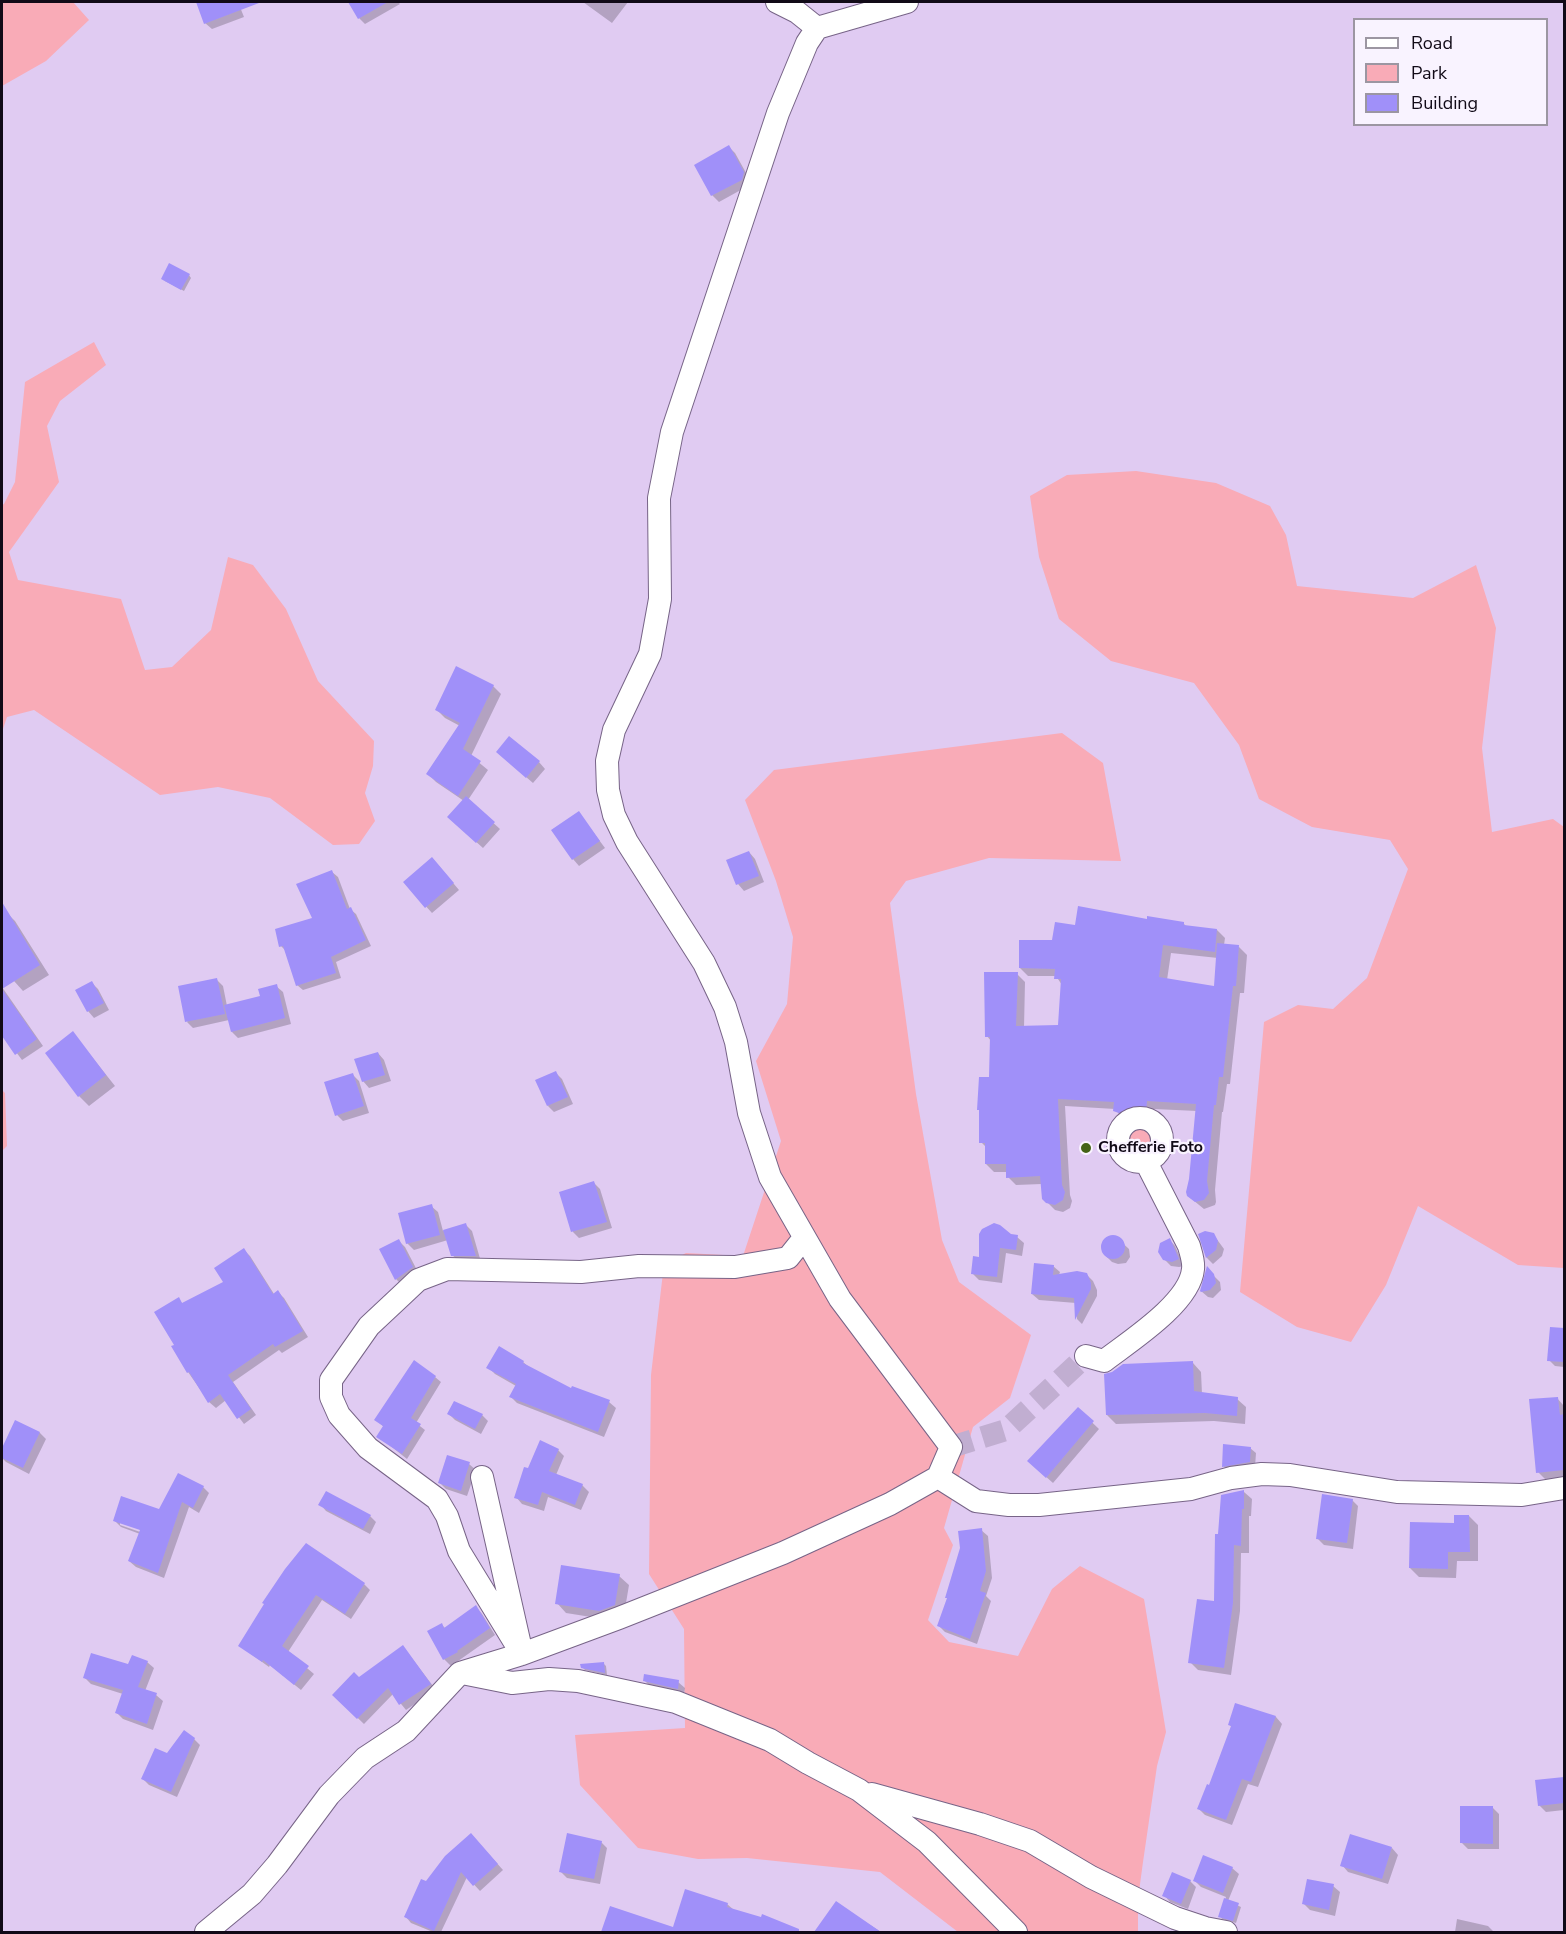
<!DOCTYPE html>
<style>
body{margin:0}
#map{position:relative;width:1566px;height:1934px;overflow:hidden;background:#e0cbf2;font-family:"Nunito Sans",sans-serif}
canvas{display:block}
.frame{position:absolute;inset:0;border:3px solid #110a17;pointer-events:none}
.legend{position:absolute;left:1353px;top:18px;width:195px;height:108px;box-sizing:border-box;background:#f9f3ff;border:2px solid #9c96a2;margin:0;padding:8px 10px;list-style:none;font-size:18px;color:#110a17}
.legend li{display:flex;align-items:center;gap:12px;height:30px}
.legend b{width:30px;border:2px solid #9c96a2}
</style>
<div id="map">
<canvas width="1566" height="1934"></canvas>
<div class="frame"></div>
<ul class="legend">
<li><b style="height:8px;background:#fff"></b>Road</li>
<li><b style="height:16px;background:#f9abb7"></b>Park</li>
<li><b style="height:16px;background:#a090f9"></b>Building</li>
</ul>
</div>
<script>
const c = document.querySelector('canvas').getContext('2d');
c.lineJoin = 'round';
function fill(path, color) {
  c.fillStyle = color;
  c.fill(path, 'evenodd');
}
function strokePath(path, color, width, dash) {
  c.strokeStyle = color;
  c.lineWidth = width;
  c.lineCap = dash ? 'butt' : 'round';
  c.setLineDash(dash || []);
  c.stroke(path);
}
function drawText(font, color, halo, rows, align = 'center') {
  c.font = font + ' "Nunito Sans",sans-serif';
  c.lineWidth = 4.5;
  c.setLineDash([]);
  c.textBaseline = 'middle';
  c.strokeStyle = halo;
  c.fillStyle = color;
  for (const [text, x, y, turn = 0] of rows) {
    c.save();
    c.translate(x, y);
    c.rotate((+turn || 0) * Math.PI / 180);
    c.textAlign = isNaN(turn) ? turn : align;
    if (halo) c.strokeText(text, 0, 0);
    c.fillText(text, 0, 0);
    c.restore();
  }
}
const green = new Path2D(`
 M2 2H73L89 20 46 61 2 86Z
 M94 342 106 365 60 401 47 426 59 482 9 552 18 580 121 599 145 670 172 667 211 630 228 557 253 565 286 609 318 681 374 741 373 766 365 793 375 821 359 844 333 845 270 798 218 787 160 795 34 710 7 717 2 732V505L4 504 15 482 25 382Z
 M1136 471 1216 483 1270 506 1286 535 1297 586 1413 598 1476 565 1496 628 1482 748 1492 832 1553 819 1564 827V1268L1518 1265 1418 1206 1386 1285 1351 1342 1297 1327 1240 1292 1264 1022 1298 1005 1333 1009 1367 978 1408 869 1390 840 1312 827 1259 799 1239 745 1194 683 1111 661 1059 619 1039 557 1030 496 1067 475Z
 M1062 733 1103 763 1121 861 989 858 906 881 890 903 916 1094 942 1240 959 1282 1031 1335 1010 1398 973 1427 944 1528 953 1545 928 1620 949 1642 1018 1656 1052 1589 1080 1566 1144 1599 1166 1732 1157 1766 1143 1862 1138 1899V1932H958L880 1872 747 1858 698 1859 638 1848 580 1785 575 1735 685 1728 684 1629 649 1574 651 1375 664 1264 686 1253 743 1256 781 1141 756 1061 787 1004 793 937 776 881 745 800 774 770Z
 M2 1090 5 1093 7 1146 2 1151Z
 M1129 1140a11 11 0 1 1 22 0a11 11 0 1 1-22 0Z`);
const shadow = new Path2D(`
 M197 2H238L244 17 212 29 205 23Z
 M350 2H398L400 4 365 24 359 18Z
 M583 2H628L612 23Z
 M729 147 735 153 750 180 748 186 719 202 712 195 696 165Z
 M189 275 191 278 184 291 165 281Z
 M493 686 501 694 471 756 488 770 468 800 500 829 483 848 455 823 464 801 436 782 428 774 460 726 445 718 437 710Z
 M504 758 539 762 545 769 533 783Z
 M579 813 605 848 579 866 573 859Z
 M749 852 755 859 764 882 744 891 738 884Z
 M438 865 459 890 432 913 405 883Z
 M332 872 338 877 350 909 356 914 371 946 336 962 341 978 303 990 297 985 287 952 281 946 314 919Z
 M5 911 15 921 49 975 23 991 14 981 2 962V913Z
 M1148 921 1183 923 1187 927 1217 930 1225 938 1224 945 1239 947 1247 955 1244 993H1240L1230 1084H1227L1223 1112H1222L1215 1190 1216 1202 1215 1205 1204 1209 1188 1196 1197 1111 1154 1109V1121L1140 1124 1123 1119 1115 1109 1065 1106 1070 1195 1072 1201 1070 1208 1063 1212 1055 1210 1047 1202 1042 1184 1016 1185 1008 1177 1007 1172H994L986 1164 987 1148 981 1142 990 1079 991 1041 987 1036 1017 974 1025 982 1024 1028 1059 1027 1062 985 1056 976H1028L1020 968 1053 942 1077 927ZM1171 953 1218 958 1216 987 1167 980Z
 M216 979 223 986 227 1006 261 998 276 986 283 992 291 1024 238 1038 232 1032 229 1020 193 1028 187 1022Z
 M92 983 98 989 109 1010 94 1018 88 1011Z
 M2 987 43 1046 22 1060 2 1033V1023L4 1021 2 1017Z
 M73 1033 115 1086 89 1106 79 1096Z
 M378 1053 384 1060 391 1081 369 1088 363 1081Z
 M556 1073 562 1079 573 1104 554 1112 548 1106Z
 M352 1074 359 1081 369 1113 343 1121 337 1115Z
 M594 1183 600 1189 612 1228 579 1238 573 1232 561 1193Z
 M431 1206 438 1212 443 1231 465 1224 472 1231 481 1262 459 1261 452 1255 448 1240 414 1250 407 1243Z
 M1213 1234 1224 1249 1222 1256 1213 1264 1207 1258 1200 1235Z
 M1010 1236 1017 1237 1024 1243 1022 1256 1006 1253 1002 1283 979 1280 972 1273 980 1259Z
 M1116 1237 1129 1249 1130 1257 1126 1263 1118 1264 1112 1262 1105 1255 1103 1244 1108 1238Z
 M1169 1239 1175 1246 1184 1266 1179 1267 1171 1266 1164 1259Z
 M399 1241 405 1247 419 1274 402 1285 396 1279Z
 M244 1250 250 1256 274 1294 278 1292 284 1298 308 1337 282 1353 279 1350 233 1382 256 1415 244 1424 226 1400 216 1408 209 1402 188 1372 176 1345 178 1299 183 1304 225 1282Z
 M1053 1266 1060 1272 1059 1275 1086 1274 1093 1281 1097 1290V1296L1082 1324 1077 1319 1076 1303 1039 1300 1032 1294Z
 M1207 1269 1220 1282 1221 1290 1213 1298 1208 1297 1201 1291Z
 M1551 1328 1564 1329V1367L1555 1366 1549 1360Z
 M523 1362 529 1367 572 1390 609 1402 616 1408 604 1437 517 1403 511 1397 516 1386 495 1374 488 1367Z
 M1193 1363 1201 1372 1202 1394 1237 1399 1246 1407 1245 1424 1214 1421 1116 1424 1107 1415 1113 1373Z
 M435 1377 441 1382 416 1423 425 1430 407 1459 378 1436 384 1427 376 1420Z
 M1557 1398 1564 1406V1478L1546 1480 1538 1472Z
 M1078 1409 1099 1429 1053 1483 1035 1467Z
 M449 1414 482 1415 488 1421 481 1434 455 1420Z
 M16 1422 40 1433 46 1439 29 1474 6 1462 2 1458V1452Z
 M1250 1448 1256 1453 1255 1467 1229 1471 1223 1466Z
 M558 1450 564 1456 556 1475 582 1485 589 1492 581 1510 548 1497 544 1511 522 1504 516 1497 529 1470Z
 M469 1464 476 1470 467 1496 446 1489 439 1482Z
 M203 1487 209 1493 199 1513 189 1507 164 1578 136 1567 129 1561 140 1534 121 1527 114 1520 160 1511ZM120 1522 147 1532 146 1534 120 1525Z
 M1244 1492 1252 1499 1251 1516H1249V1553H1241L1240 1611 1231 1675 1198 1670 1190 1662 1215 1603 1219 1536Z
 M1352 1500 1358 1506 1353 1549 1324 1545 1318 1539Z
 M320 1504 370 1516 376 1522 370 1534 326 1511Z
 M1469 1516 1478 1525V1561H1457L1456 1578 1419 1577 1410 1568 1456 1525Z
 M981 1530 988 1536 992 1578 986 1596 991 1601 977 1644 945 1632 939 1626Z
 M619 1576 629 1585 624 1615 610 1620 566 1613 557 1603Z
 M364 1584 370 1590 351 1619 322 1600 288 1652 314 1674 301 1690 270 1665 269 1667 240 1646 265 1604Z
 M476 1607 482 1614 495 1635 451 1666 444 1659 429 1632 441 1624 446 1629Z
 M408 1653 436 1690 406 1710 393 1694 364 1724 334 1695 359 1679Z
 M147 1662 154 1668 145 1691 156 1695 163 1701 153 1730 123 1719 117 1713 123 1694 91 1684 85 1678Z
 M603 1663 606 1666 607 1675 585 1670 582 1667Z
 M645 1681 678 1682 685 1688 684 1694 651 1687Z
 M1236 1705 1276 1717 1282 1724 1258 1787 1248 1784 1232 1825 1205 1815 1199 1809 1210 1787 1232 1728 1230 1725Z
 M194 1739 200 1745 177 1797 149 1785 143 1779 167 1755Z
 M1564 1778V1810L1546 1812 1539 1805 1537 1781Z
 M1493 1808 1499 1814V1849H1468L1462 1843Z
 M477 1841 503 1870 480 1891 467 1877 441 1932H433L411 1923 406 1917 427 1883Z
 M601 1842 607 1848 600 1884 567 1878 560 1871Z
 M1392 1848 1398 1855 1388 1884 1348 1872 1342 1865Z
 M1232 1868 1239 1874 1228 1901 1241 1907 1236 1923 1222 1919 1220 1916 1226 1897 1201 1887 1195 1881Z
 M1190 1881 1196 1887 1188 1909 1170 1902 1164 1895Z
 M1333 1886 1340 1892 1335 1916 1310 1910 1304 1904Z
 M836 1903 881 1932H815Z
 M727 1904 734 1910 784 1928 783 1932H602L611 1907 674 1929Z
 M1457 1919 1488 1926 1494 1932H1455Z`);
const building = new Path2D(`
 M196 2H259V3L204 24Z
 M348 2H388L358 19Z
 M729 145 744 172 742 180 711 196 694 165Z
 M169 263 190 274 181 290 161 279Z
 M456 666 494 685 463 749 481 761 458 796 426 774 460 723 435 710Z
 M509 736 540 761 526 778 496 752Z
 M466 796 495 822 476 843 447 817Z
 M579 811 600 841 572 860 551 830Z
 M749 851 759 876 736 885 726 860Z
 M432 857 454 883 425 908 403 882Z
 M332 870 347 909 351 907 366 940 331 957 336 973 296 986 283 946 279 947 275 929 312 918 296 884Z
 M2 902 40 965 2 989 37 1039 15 1055 2 1036Z
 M1078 906 1147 919V916L1184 922V925L1217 929 1215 952 1163 945 1159 977 1214 986 1217 943 1239 945 1236 986H1233L1223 1077H1219L1216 1105H1214L1207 1181 1209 1193 1204 1200 1195 1202 1187 1196 1186 1192 1189 1179 1196 1104 1147 1101 1146 1113 1131 1117 1113 1111 1114 1102 1058 1099 1062 1185 1065 1192 1063 1200 1055 1205 1046 1203 1042 1199 1040 1176 1006 1178V1164H985V1143H979V1110H977L979 1077H989L990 1037H985L984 972H1018L1016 1026 1058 1025 1061 979H1054L1055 969 1019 968V940H1052L1055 922 1075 925Z
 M217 978 225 1014 185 1022 178 986Z
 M92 981 104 1003 87 1012 75 990Z
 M277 984 285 1018 231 1032 224 1005 260 996 258 989Z
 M73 1031 106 1075 78 1097 45 1053Z
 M378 1052 385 1075 362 1082 354 1059Z
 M556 1071 568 1097 547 1106 535 1080Z
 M353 1073 364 1106 335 1116 324 1082Z
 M594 1181 607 1222 571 1232 559 1192Z
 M432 1204 440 1235 406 1244 398 1213Z
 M466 1223 476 1256H451L443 1230Z
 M994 1223 1000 1225 1011 1234 1018 1235 1016 1250 1000 1248 997 1277 971 1274 973 1256 979 1257V1234L982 1229Z
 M1205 1231 1214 1233 1218 1241 1216 1250 1206 1258 1198 1234Z
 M1101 1247a12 12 0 1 1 24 0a12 12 0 1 1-24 0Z
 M1170 1238 1179 1259 1172 1262 1163 1260 1158 1252 1160 1243Z
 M399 1239 413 1267 395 1280 379 1249Z
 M244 1248 273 1294 278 1290 303 1331 275 1347 273 1344 228 1375 251 1409 237 1419 220 1394 208 1403 189 1372 187 1373 171 1346 174 1345 154 1312 179 1297 182 1303 223 1282 214 1268Z
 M1034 1263 1054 1265 1053 1275 1077 1271 1087 1273 1091 1283V1289L1075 1320 1074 1298 1031 1294Z
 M1207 1266 1214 1274 1216 1283 1210 1290 1201 1292 1200 1291Z
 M1550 1327 1564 1328V1362L1547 1361Z
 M499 1346 524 1361 523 1363 571 1388 572 1386 610 1400 598 1432 509 1397 516 1384 486 1368Z
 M414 1360 436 1376 411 1418 421 1424 402 1454 376 1437 383 1426 374 1420Z
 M1193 1361 1194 1391 1238 1397 1237 1416 1205 1413 1106 1415 1104 1374 1112 1372 1123 1364Z
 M1558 1397 1560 1415 1564 1414V1470L1536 1473 1529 1399Z
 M454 1401 483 1414 475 1429 447 1414Z
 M1078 1407 1094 1421 1046 1478 1027 1461Z
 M15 1420 40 1432 23 1468 2 1458V1448Z
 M540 1440 559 1449 549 1471 583 1484 575 1505 542 1492 538 1505 514 1498 524 1467 528 1468Z
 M1223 1444 1251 1447 1250 1462 1222 1467Z
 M447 1455 470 1462 461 1491 438 1483Z
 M178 1473 204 1486 193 1508 182 1502 158 1573 128 1561 140 1530 113 1521 121 1496 159 1509Z
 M1244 1490V1509H1242L1241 1546 1234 1545 1233 1603 1224 1668 1188 1663 1197 1599 1214 1601 1215 1534H1218L1221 1495Z
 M326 1491 371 1515 363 1529 318 1505Z
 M1322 1494 1353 1499 1347 1543 1316 1539Z
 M1454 1515H1469L1470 1552H1448V1569L1409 1568 1410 1522 1454 1523Z
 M982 1528 986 1571 980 1591 986 1593 970 1639 937 1626 947 1598H945L960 1548 958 1531Z
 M306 1543 365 1583 345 1614 316 1595 282 1646 309 1666 294 1685 263 1660 262 1662 238 1646 264 1604 262 1603 285 1569Z
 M561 1565 620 1574 615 1605 599 1611 555 1604Z
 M476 1605 490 1628 457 1651 458 1652 443 1660 427 1631 442 1623 444 1628Z
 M403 1645 431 1684 399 1705 388 1688 357 1719 332 1695 354 1672 359 1677Z
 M91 1653 128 1664 132 1655 148 1661 138 1687 157 1693 147 1724 115 1713 123 1690 83 1678Z
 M604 1662 605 1673 581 1668 580 1664Z
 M644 1674 679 1680 678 1689 643 1681Z
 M1235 1703 1276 1716 1251 1782 1242 1779 1226 1820 1197 1809 1207 1784 1209 1785 1231 1726 1228 1725Z
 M184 1730 195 1738 171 1792 141 1779 155 1748 167 1753Z
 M1564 1777V1803L1538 1806 1535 1780Z
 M1460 1806H1493V1844L1460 1843Z
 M471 1833 498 1864 473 1886 461 1872 434 1931 404 1917 421 1879 426 1881 445 1856Z
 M567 1833 602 1841 594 1879 559 1872Z
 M1350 1834 1392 1847 1382 1879 1340 1866Z
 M1203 1855 1233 1867 1223 1893 1193 1881Z
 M1172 1872 1191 1880 1181 1904 1162 1896Z
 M1307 1879 1334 1884 1329 1910 1302 1904Z
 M685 1889 728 1903 727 1907 761 1917 762 1914 799 1929V1932H601L610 1906 673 1927Z
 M1224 1898 1239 1903 1233 1921 1218 1917Z
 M836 1901 881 1932H814Z`);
const minorTunnel = new Path2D(`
 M951 1447 1006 1430 1086 1356`);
const minor = new Path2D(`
 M777 2 797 12 817 28
 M1118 1140a22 22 0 1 1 44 0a22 22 0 1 1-44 0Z
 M1086 1356 1104 1361C1130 1341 1190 1303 1193 1269 1194 1261 1191 1254 1189 1246L1146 1162
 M482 1477 522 1654 459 1551 447 1516 437 1499 368 1448 339 1415 331 1397V1380L369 1326 400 1297 418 1280 447 1269 581 1272 639 1266 735 1267 788 1258 804 1238
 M938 1477 976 1501 1009 1505H1039L1191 1489 1231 1478 1262 1474 1290 1475 1397 1492 1522 1495 1564 1488
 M462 1673 512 1683 549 1679 578 1681 676 1702 770 1740 808 1763 859 1790 927 1842 1016 1932
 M872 1794 980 1824 1030 1841 1091 1877 1175 1918 1205 1928 1226 1932
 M206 1932 252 1894 277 1865 329 1795 365 1758 406 1731 460 1673 522 1654 619 1618 783 1553 890 1504 938 1477 951 1447 840 1299 770 1177 749 1113 736 1042 725 1007 704 963 627 842 614 815 608 790 607 761 614 730 650 654 660 599 659 498 672 432 778 113 807 43 817 28 907 2`);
const markers = [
 [1086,1148,6,"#446317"]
];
const poiNames = [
 ["Chefferie Foto",1098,1148]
];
fill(green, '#f9abb7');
fill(shadow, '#0003');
fill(building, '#a090f9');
strokePath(minorTunnel, '#c1aed1', 22, [22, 11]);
strokePath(minor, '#776487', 24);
strokePath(minor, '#fff', 22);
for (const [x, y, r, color] of markers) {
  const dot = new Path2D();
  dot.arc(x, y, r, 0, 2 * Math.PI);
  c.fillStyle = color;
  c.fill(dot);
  strokePath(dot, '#f9f3ff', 2);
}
drawText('bold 16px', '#110a17', '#f9f3ff', poiNames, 'left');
</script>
